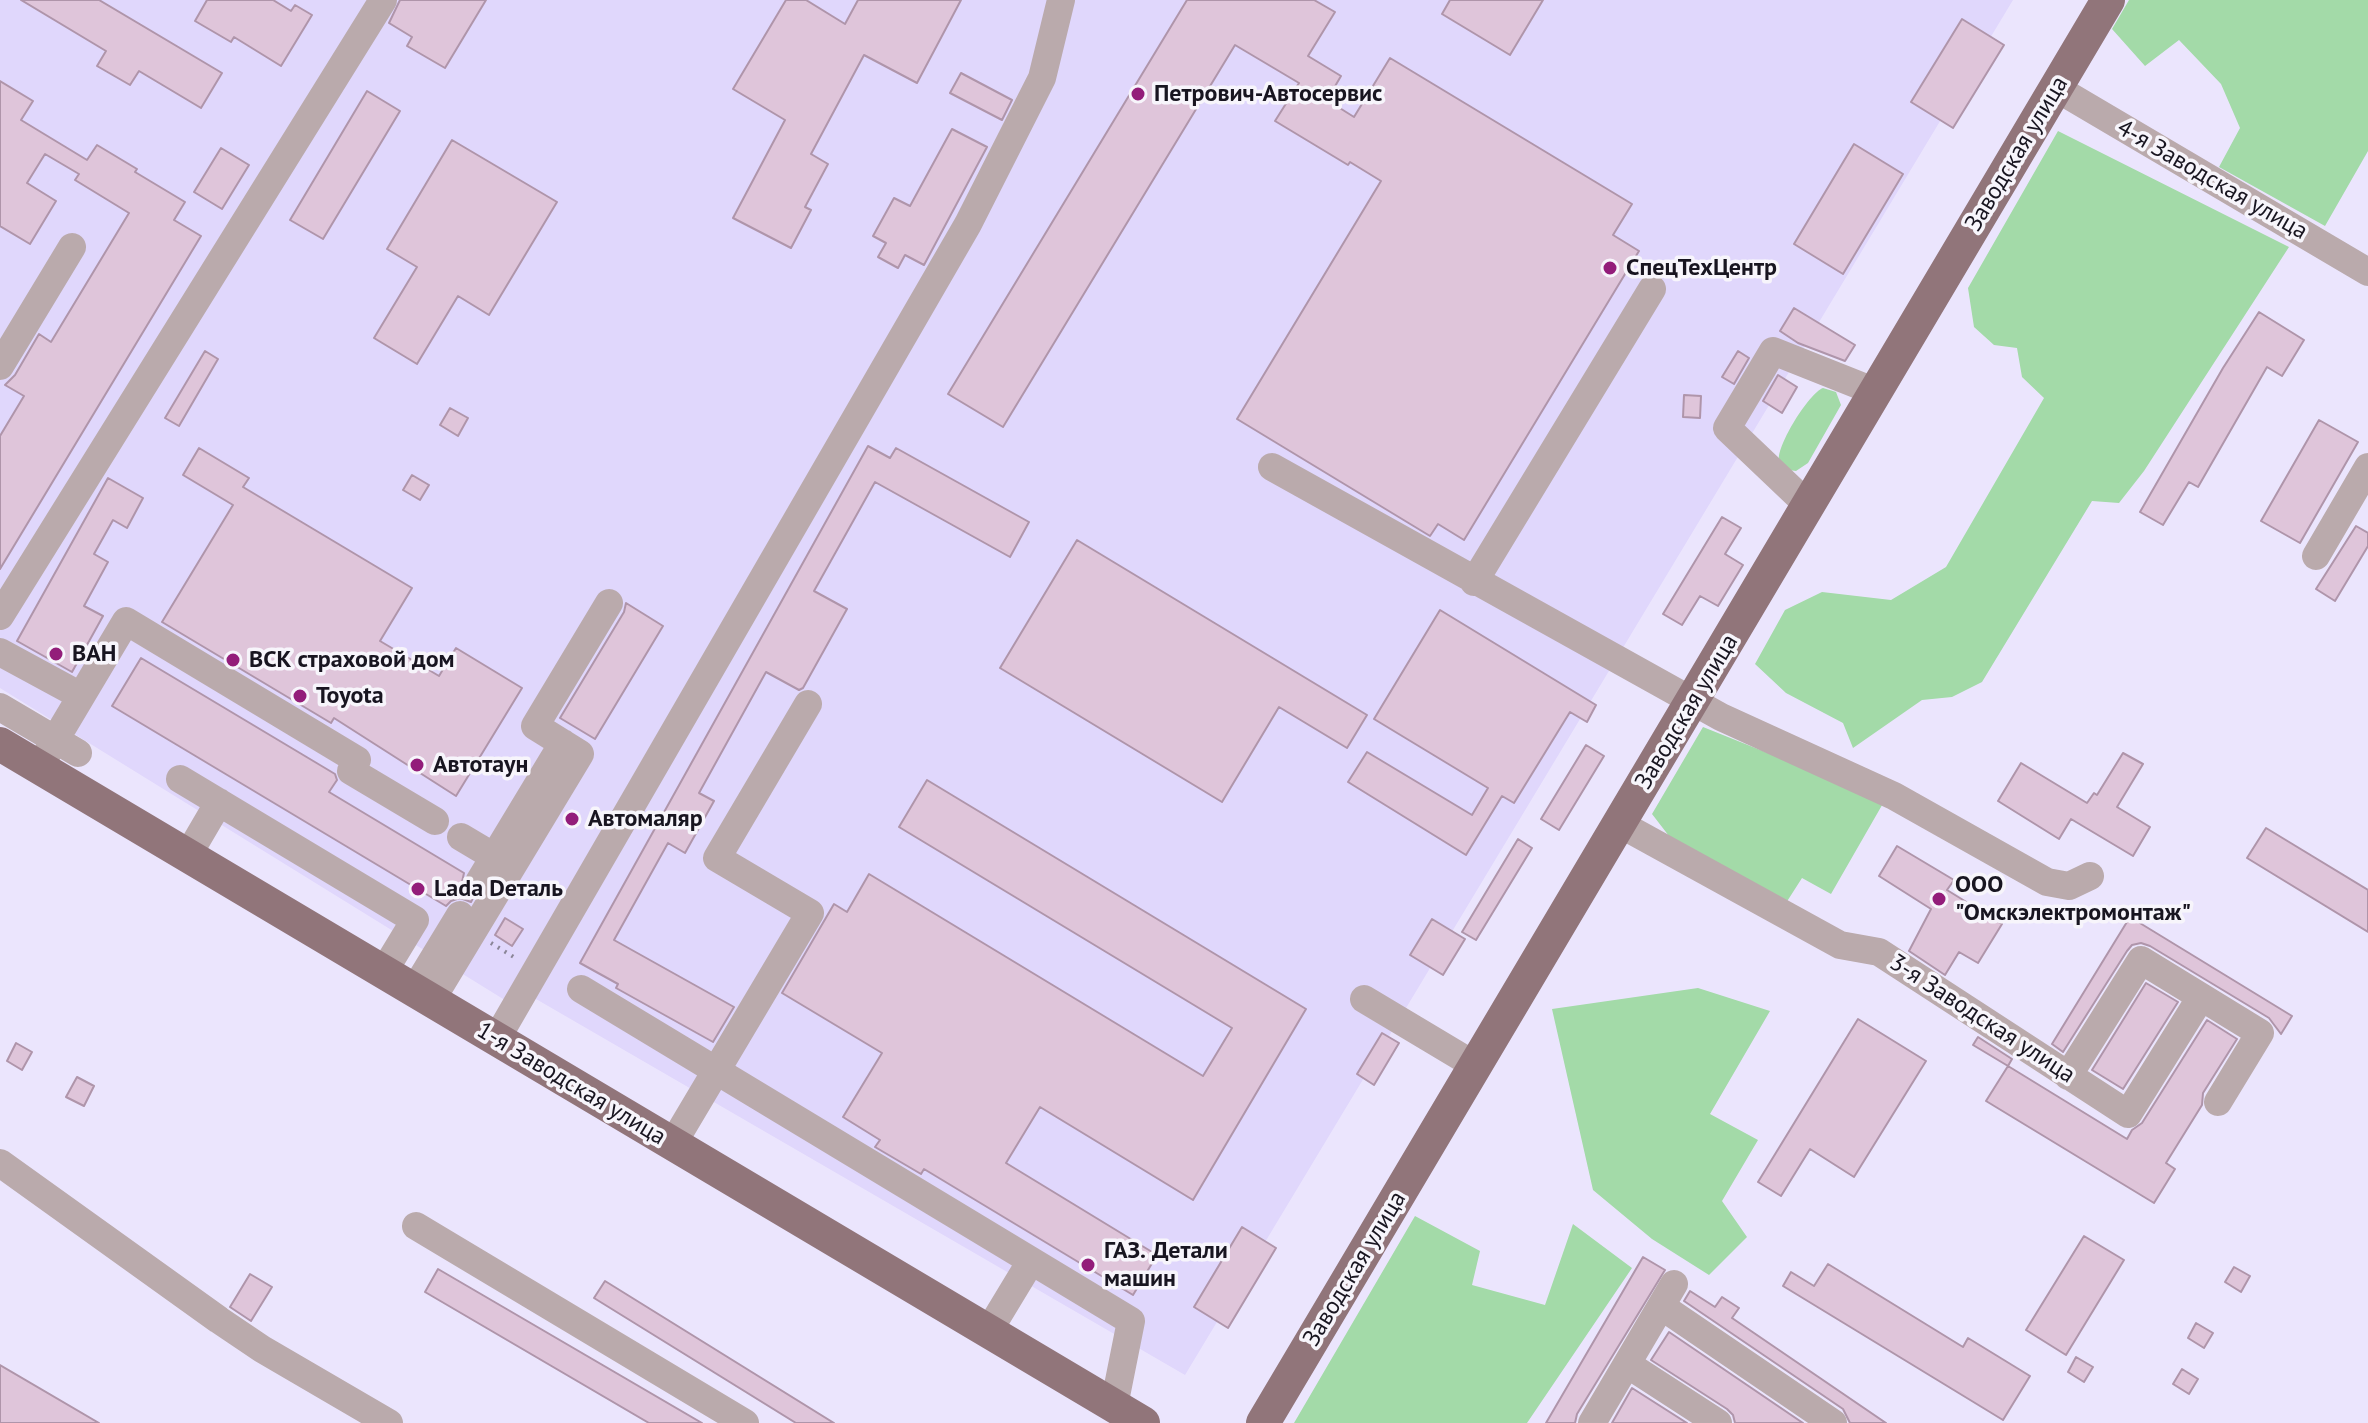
<!DOCTYPE html>
<meta charset="utf-8">
<style>
body{margin:0}
canvas{display:block;background:#ebe5fd}
</style>
<canvas width="2368" height="1423"></canvas>
<script>
const c = document.querySelector('canvas').getContext('2d');
c.lineJoin = 'round';
function fill(path, color) {
  c.fillStyle = color;
  c.fill(path, 'evenodd');
}
function strokePath(path, color, width, dash) {
  c.strokeStyle = color;
  c.lineWidth = width;
  c.lineCap = dash ? 'butt' : 'round';
  c.setLineDash(dash || []);
  c.stroke(path);
}
function drawText(font, color, halo, rows, align = 'center') {
  c.font = font + ' "PT Sans",sans-serif';
  c.lineWidth = 7;
  c.setLineDash([]);
  c.textBaseline = 'middle';
  c.strokeStyle = halo;
  c.fillStyle = color;
  for (const [text, x, y, turn = 0] of rows) {
    c.save();
    c.translate(x, y);
    c.rotate((+turn || 0) * Math.PI / 180);
    c.textAlign = isNaN(turn) ? turn : align;
    if (halo) c.strokeText(text, 0, 0);
    c.fillText(text, 0, 0);
    c.restore();
  }
}
const built = new Path2D(`
 M0 0H2013L1185 1375 517 988 508 1002 0 688Z`);
const green = new Path2D(`
 M2129 0H2368V151L2325 226 2219 167 2240 128 2221 84 2179 40 2145 66 2112 29Z
 M2058 131 2289 247 2144 471 2119 503 2092 501 1982 682 1952 697 1922 700 1853 748 1843 723 1786 693 1755 664 1785 610 1822 592 1891 600 1946 567 2044 398 2022 377 2017 348 1994 345 1974 327 1968 288Z
 M1823 388 1836 392 1841 405 1808 463 1796 471 1789 470 1779 460C1777 445 1809 393 1823 388Z
 M1703 727 1885 800 1831 894 1802 878 1786 903 1679 849 1652 814Z
 M1698 988 1770 1011 1710 1114 1758 1140 1722 1201 1747 1237 1709 1275 1652 1239 1593 1190 1552 1009Z
 M1415 1216 1480 1251 1472 1285 1545 1305 1573 1224 1632 1268 1527 1423H1294Z`);
const building = new Path2D(`
 M21 0H99L222 73 201 108 139 71 130 85 97 66 106 51Z
 M207 0H273L291 11 295 5 312 15 281 66 234 37 231 42 195 21Z
 M400 0H486L445 68 407 46 412 37 389 23Z
 M786 0H806L845 24 858 0H961L917 83 864 55 811 154 828 164 805 207 811 210 791 248 733 218 785 120 733 89Z
 M1187 0H1314L1335 12 1308 56 1341 76 1327 100 1354 117 1390 58 1632 204 1613 235 1639 251 1464 540 1438 524 1430 536 1237 419 1381 181 1350 162 1348 165 1275 121 1299 83 1235 45 1003 427 948 394Z
 M1450 0H1543L1510 55 1442 14Z
 M1962 19 2004 45 1953 128 1911 102Z
 M961 73 1012 100 1002 120 950 93Z
 M0 81 33 101 21 120 87 160 97 145 137 169 135 172 185 202 174 220 201 236 0 569V436L24 396 5 385 15 375 39 334 51 342 129 213 75 180 79 174 45 154 27 183 56 201 30 244 0 226Z
 M367 91 400 111 323 239 290 220Z
 M952 129 987 147 924 265 905 255 898 268 878 257 886 243 873 236 894 198 910 206Z
 M452 140 557 202 489 315 458 296 417 364 374 338 417 267 387 249Z
 M1854 144 1903 174 1843 274 1794 244Z
 M221 148 249 165 222 209 194 192Z
 M1794 308 1855 345 1845 361 1798 343 1780 331Z
 M2259 312 2304 340 2282 376 2267 367 2198 487 2189 482 2163 525 2140 512 2223 368Z
 M205 351 218 359 179 426 165 418Z
 M1738 351 1749 358 1734 384 1722 377Z
 M1778 375 1797 387 1782 413 1763 401Z
 M1684 395 1701 396 1700 418 1683 417Z
 M450 408 468 418 458 436 440 425Z
 M2319 420 2358 442 2300 543 2261 521Z
 M868 446 890 458 896 448 1029 522 1010 557 875 482 814 591 847 609 803 688 799 690 766 672 699 793 714 801 685 853 668 843 614 940 734 1007 713 1042 616 988 618 984 580 963Z
 M199 448 249 478 243 487 412 588 380 641 439 676 456 648 522 688 456 796 334 718 331 723 162 622 233 505 183 475Z
 M412 475 429 485 420 500 403 490Z
 M108 478 143 498 127 528 113 520 94 554 108 562 84 606 103 616 72 672 17 641Z
 M1722 517 1741 528 1725 554 1743 565 1718 606 1700 596 1682 625 1663 614Z
 M2356 526 2368 533V546L2335 601 2316 589Z
 M1077 540 1367 715 1347 748 1279 707 1222 802 1000 668Z
 M626 603 663 626 595 739 560 718 624 612Z
 M1440 610 1596 705 1587 722 1570 712 1514 803 1502 796 1466 855 1348 782 1367 752 1472 815 1488 788 1374 719Z
 M141 658 335 774 337 780 329 792 464 873 462 882 465 891 473 898 471 902 460 898 451 901 446 906 112 706Z
 M1586 745 1604 756 1559 830 1541 819Z
 M2123 753 2143 764 2117 807 2150 827 2133 856 2071 819 2059 839 1998 801 2021 763 2087 803 2094 793 2097 795Z
 M927 780 1306 1009 1193 1200 1040 1107 1006 1163 1157 1255 1133 1295 924 1169 921 1174 875 1147 880 1140 843 1117 882 1053 782 993 834 904 847 912 869 874 1203 1076 1232 1028 899 827Z
 M2266 828 2368 890V932L2247 858Z
 M1518 839 1532 848 1476 940 1462 932Z
 M1897 846 1954 880 1947 890 2002 924 1978 963 1959 952 1945 975 1909 951 1931 909 1879 876Z
 M2130 917 2292 1016 2281 1034 2269 1018 2150 946 2141 943 2132 945 2127 951 2063 1052 2052 1044Z
 M505 918 523 929 512 946 495 935Z
 M1432 919 1465 939 1443 975 1410 955Z
 M2146 983 2178 1002 2123 1089 2092 1070Z
 M1858 1019 1926 1061 1854 1177 1810 1149 1781 1196 1758 1182Z
 M2207 1020 2237 1039 2203 1093 2202 1105 2166 1163 2175 1169 2154 1203 1986 1101 2008 1066 2127 1139 2132 1130 2142 1123Z
 M1382 1033 1399 1043 1374 1085 1357 1074Z
 M1978 1037 2012 1059 2008 1066 1973 1045Z
 M16 1043 32 1052 22 1070 7 1061Z
 M77 1077 94 1086 84 1106 66 1097Z
 M1242 1227 1276 1248 1228 1328 1194 1307Z
 M2084 1236 2124 1260 2066 1355 2026 1330Z
 M1643 1257 1665 1270 1577 1414 1575 1423H1546Z
 M1828 1264 1963 1347 1968 1338 2030 1376 2003 1420 1783 1286 1791 1272 1814 1286Z
 M2234 1267 2250 1276 2241 1292 2225 1282Z
 M438 1269 702 1423H649L425 1292Z
 M250 1274 272 1287 251 1321 230 1307Z
 M605 1281 834 1423H796L594 1298Z
 M1690 1291 1715 1307 1722 1297 1739 1308 1732 1318 1886 1423H1850L1843 1409 1684 1301Z
 M2196 1323 2213 1333 2204 1348 2188 1338Z
 M1669 1332 1803 1423H1735L1733 1415 1727 1409 1651 1360Z
 M2076 1357 2093 1367 2084 1382 2068 1372Z
 M0 1365 99 1423H0Z
 M2182 1369 2198 1379 2189 1394 2173 1384Z
 M1632 1388 1687 1423H1612Z`);
const path = new Path2D(`
 M491 943 517 959`);
const minor = new Path2D(`
 M2056 88 2368 272
 M0 366 72 247
 M1272 467 1721 717 1894 796 2047 882 2069 886 2090 876
 M1809 506 1727 428 1773 351 1876 392
 M2316 556 2368 467
 M1474 582 1652 289
 M0 616 383 0
 M0 652 81 696
 M0 707 78 753
 M39 767 126 621 357 760 351 771 435 821
 M180 779 415 920 384 971
 M1620 824 1840 945 1879 952 2128 1114 2201 997
 M461 837 508 865
 M188 855 219 802
 M479 882 563 743
 M415 989 460 915
 M581 989 1131 1321 1114 1406
 M432 999 580 754 535 726 609 603
 M1364 999 1476 1066
 M497 1038 968 224 1042 78 1061 0
 M2068 1076 2141 960 2260 1033 2218 1102
 M672 1145 810 913 717 858 808 704
 M0 1163 219 1320 262 1349 389 1423
 M416 1226 745 1423
 M1661 1306 1833 1423
 M988 1332 1031 1261
 M1627 1364 1718 1423
 M1592 1423 1674 1284`);
const major = new Path2D(`
 M0 744 1143 1423
 M1263 1423 2108 0`);
const markers = [
 [1138,94,8,"#931d7a"],
 [1610,268,8,"#931d7a"],
 [56,654,8,"#931d7a"],
 [233,660,8,"#931d7a"],
 [300,696,8,"#931d7a"],
 [417,765,8,"#931d7a"],
 [572,819,8,"#931d7a"],
 [418,889,8,"#931d7a"],
 [1939,899,8,"#931d7a"],
 [1088,1265,8,"#931d7a"]
];
const poiNames = [
 ["Петрович-Автосервис",1154,94],
 ["СпецТехЦентр",1626,268],
 ["ВАН",72,654],
 ["ВСК страховой дом",249,660],
 ["Toyota",316,696],
 ["Автотаун",433,765],
 ["Автомаляр",588,819],
 ["ООО",1955,885],
 ["\"Омскэлектромонтаж\"",1955,913],
 ["Lada Dеталь",434,889],
 ["ГАЗ. Детали",1104,1251],
 ["машин",1104,1279]
];
const streetNames = [
 ["Заводская улица",2017,154,-59],
 ["4-я Заводская улица",2212,180,30],
 ["Заводская улица",1687,712,-59],
 ["3-я Заводская улица",1982,1019,33],
 ["1-я Заводская улица",571,1084,31],
 ["Заводская улица",1355,1269,-59]
];
fill(built, '#e0d7fc');
fill(green, '#a3daa8');
fill(building, '#dfc5da');
strokePath(building, '#af95aa', 2);
strokePath(path, '#8a8597', 4, [2, 6]);
strokePath(minor, '#baaaac', 28);
strokePath(major, '#91757a', 34);
for (const [x, y, r, color] of markers) {
  const dot = new Path2D();
  dot.arc(x, y, r, 0, 2 * Math.PI);
  c.fillStyle = color;
  c.fill(dot);
  strokePath(dot, '#f7f5fb', 3);
}
drawText('bold 24px', '#181520', '#f7f5fb', poiNames, 'left');
drawText('24px', '#181520', '#f7f5fb', streetNames);
</script>
